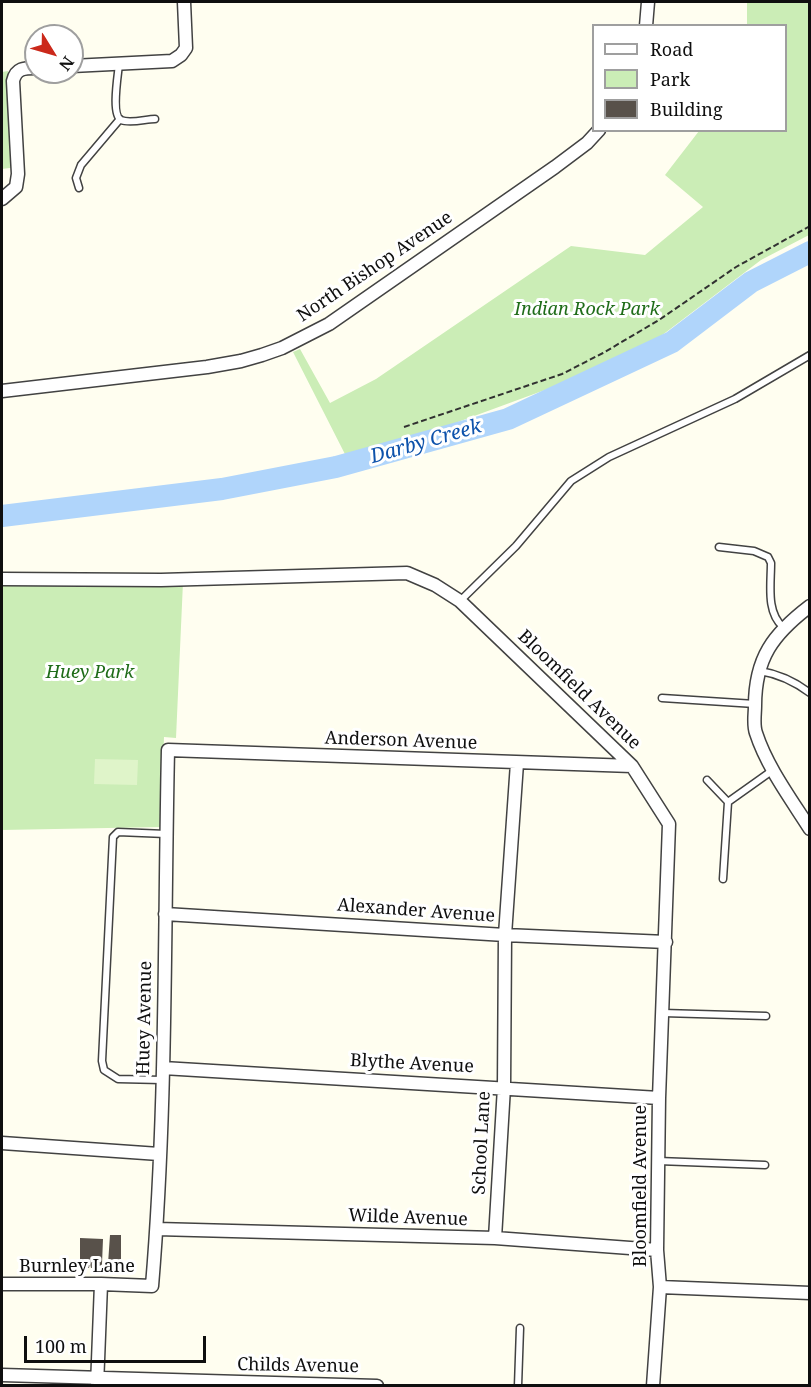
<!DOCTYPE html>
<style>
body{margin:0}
#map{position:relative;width:811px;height:1387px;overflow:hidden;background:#fffef0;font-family:"Noto Serif",serif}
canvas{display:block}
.frame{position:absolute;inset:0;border:3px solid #0f0f0f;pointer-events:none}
.legend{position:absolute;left:592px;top:24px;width:195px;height:108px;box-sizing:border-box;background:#fff;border:2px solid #9f9f9f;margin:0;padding:8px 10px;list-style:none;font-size:18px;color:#0f0f0f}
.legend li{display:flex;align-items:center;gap:12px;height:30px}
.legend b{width:30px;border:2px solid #9f9f9f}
.north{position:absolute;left:24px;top:24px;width:60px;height:60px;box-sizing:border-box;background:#fff;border:2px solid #9f9f9f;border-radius:50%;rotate:127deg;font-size:16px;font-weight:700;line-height:24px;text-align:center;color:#0f0f0f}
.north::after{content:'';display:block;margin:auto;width:21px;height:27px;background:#cb291b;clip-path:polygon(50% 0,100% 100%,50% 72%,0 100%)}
.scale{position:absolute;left:24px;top:1336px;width:182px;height:27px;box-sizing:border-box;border:3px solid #0f0f0f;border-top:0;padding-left:8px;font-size:18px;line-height:21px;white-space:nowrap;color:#0f0f0f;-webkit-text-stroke:4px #fff;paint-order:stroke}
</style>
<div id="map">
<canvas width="811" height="1387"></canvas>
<div class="frame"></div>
<ul class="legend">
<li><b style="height:8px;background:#fff"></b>Road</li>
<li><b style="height:16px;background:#cbedb6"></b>Park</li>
<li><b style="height:16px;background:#58514a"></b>Building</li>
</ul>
<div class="north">N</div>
<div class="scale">100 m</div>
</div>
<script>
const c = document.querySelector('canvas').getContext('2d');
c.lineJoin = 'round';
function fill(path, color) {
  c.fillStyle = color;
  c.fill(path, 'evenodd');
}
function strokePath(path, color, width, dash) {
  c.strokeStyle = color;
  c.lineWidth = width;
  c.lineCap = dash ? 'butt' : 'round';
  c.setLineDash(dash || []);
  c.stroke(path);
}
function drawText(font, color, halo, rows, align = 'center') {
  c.font = font + ' "Noto Serif",serif';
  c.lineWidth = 6;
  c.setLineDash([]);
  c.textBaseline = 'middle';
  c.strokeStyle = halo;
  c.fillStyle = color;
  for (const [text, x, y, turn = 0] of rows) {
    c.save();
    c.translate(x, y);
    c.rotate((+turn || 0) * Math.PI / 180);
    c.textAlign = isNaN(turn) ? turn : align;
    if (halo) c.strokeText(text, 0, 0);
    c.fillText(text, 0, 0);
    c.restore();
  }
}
const green = new Path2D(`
 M747 2H809V235L761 260 632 358 349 462 293 352 300 349 330 403 376 379 571 246 645 255 703 207 665 175 699 131 786 130V26L747 25Z
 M8 71 17 167 2 169V72Z
 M2 581 183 582 176 738 164 737 161 827 2 830Z`);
const pitch = new Path2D(`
 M95 759 138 760 137 785 94 784Z`);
const river = new Path2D(`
 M2 516 222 489 336 467 508 419 672 342 751 282 810 252`);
const building = new Path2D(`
 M110 1235H121V1265L119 1269H110L111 1264H108Z
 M80 1238 103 1239 102 1264 100 1268H91L90 1263 89 1268H80Z`);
const path = new Path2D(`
 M404 427 562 374 603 353 659 320 736 267 810 226`);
const service = new Path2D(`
 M119 64C118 75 111 115 121 120 130 124 146 119 155 119
 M79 188 76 178 81 165 120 119
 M719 547 754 551 768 557 771 563C771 585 766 612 783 627
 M460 601 516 546 571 481 609 457 735 399 810 355
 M760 671C779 674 794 681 810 693
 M662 698 755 704
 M707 780 728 802
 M723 879 728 802 773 770
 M663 1013 766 1016
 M162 1080 118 1079 104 1070 102 1061 113 837 118 832 166 834
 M658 1161 765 1165
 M518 1386 520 1328`);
const minor = new Path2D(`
 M646 26 648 2
 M72 66 172 61 181 55 186 48 184 2
 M2 199 16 187 18 174 13 81C16 68 24 68 36 68
 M2 391 207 367 241 361 262 355 282 348 329 324 555 167 587 143 599 130
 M2 579 161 580 407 573 435 585 460 601 632 766 669 824 659 1098 657 1250 660 1287 653 1386
 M810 606C773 634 755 658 755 706 755 714 753 725 756 733 767 767 791 799 810 829
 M165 914 505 935 666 942
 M163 1068 659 1098
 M2 1143 159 1154
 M157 1229 495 1238 657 1250
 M495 1238 504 1087 505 935 517 763
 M2 1284H101L152 1286C167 1108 164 929 168 750L632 766
 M660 1287 810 1293
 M2 1375 377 1386
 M97 1386 101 1284`);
const streetNames = [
 ["North Bishop Avenue",375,267,-34],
 ["Bloomfield Avenue",579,690,44],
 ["Anderson Avenue",401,741,2],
 ["Alexander Avenue",416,911,4],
 ["Huey Avenue",145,1018,-89],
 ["Blythe Avenue",412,1064,3],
 ["School Lane",482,1143,-87],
 ["Bloomfield Avenue",641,1186,-90],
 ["Wilde Avenue",408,1218,2],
 ["Burnley Lane",77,1267],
 ["Childs Avenue",298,1366,1]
];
const parkNames = [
 ["Indian Rock Park",587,310],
 ["Huey Park",90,673]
];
const waterNames = [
 ["Darby Creek",426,442,-16]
];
fill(green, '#cbedb6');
fill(pitch, '#dff4c9');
strokePath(river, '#b0d5fb', 22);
fill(building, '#58514a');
strokePath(service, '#424242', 9);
strokePath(minor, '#424242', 15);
strokePath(path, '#313131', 2, [6, 3]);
strokePath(service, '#fff', 6);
strokePath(minor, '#fff', 12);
drawText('18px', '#0f0f0f', '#fff', streetNames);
drawText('italic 18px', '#1f6c19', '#fff', parkNames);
drawText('italic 20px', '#0d52ab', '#fff', waterNames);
</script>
